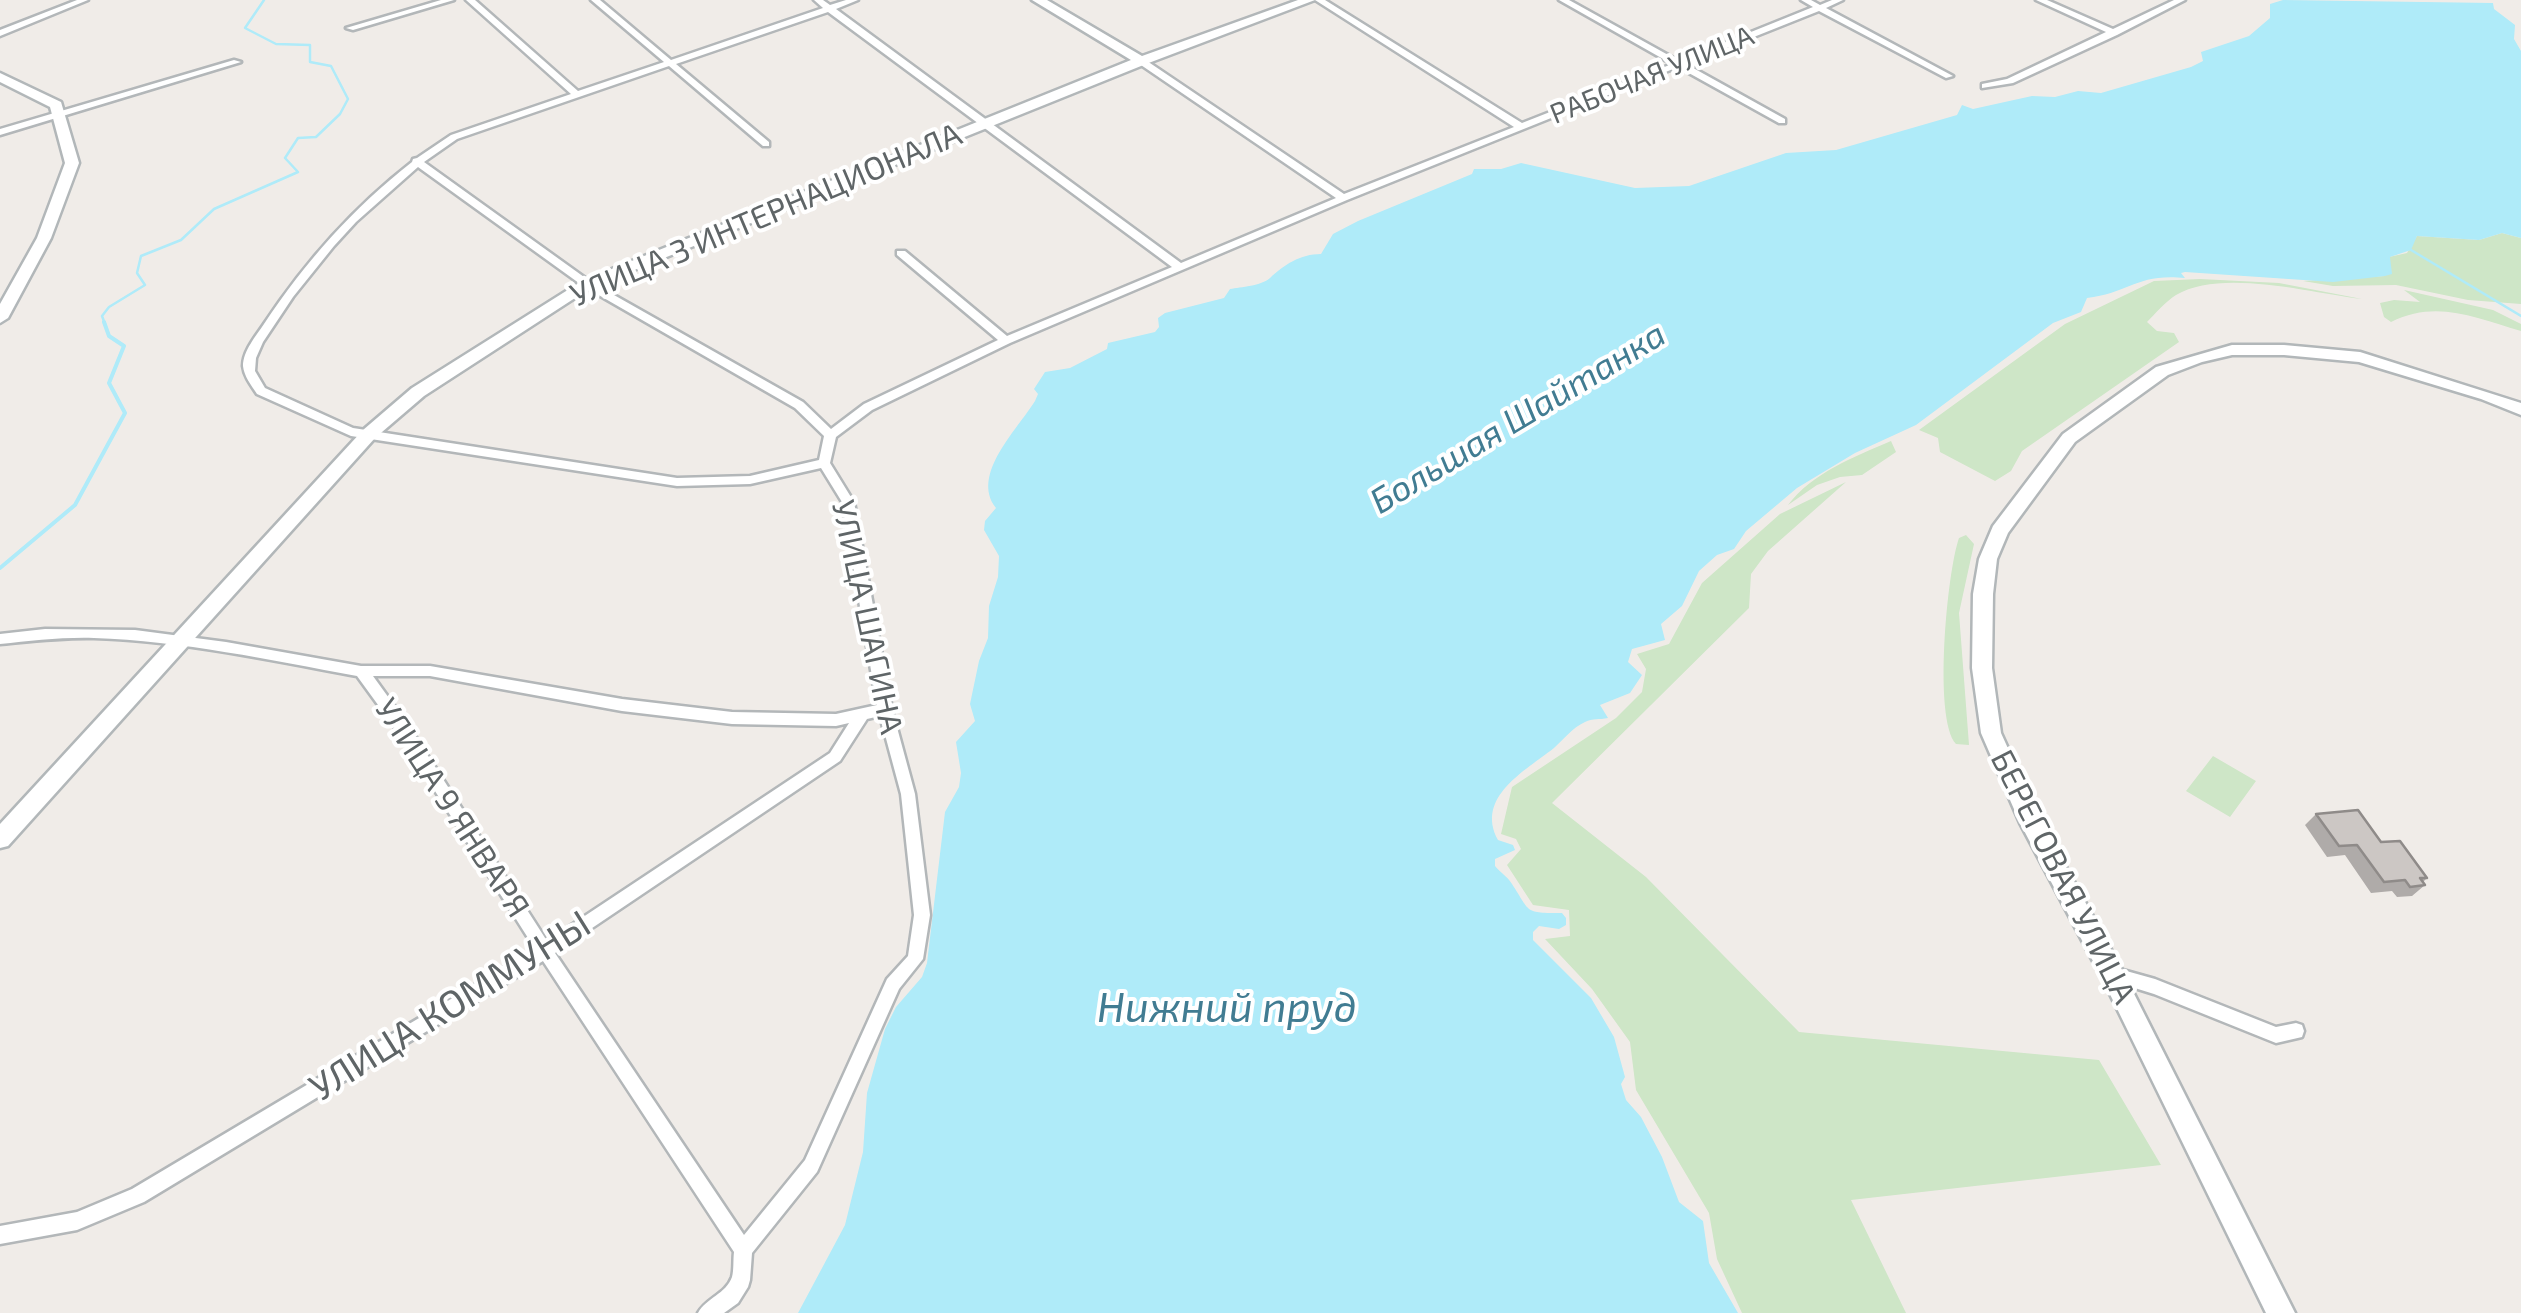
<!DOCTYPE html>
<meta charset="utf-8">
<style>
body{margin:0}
canvas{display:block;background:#f0ece8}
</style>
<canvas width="2521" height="1313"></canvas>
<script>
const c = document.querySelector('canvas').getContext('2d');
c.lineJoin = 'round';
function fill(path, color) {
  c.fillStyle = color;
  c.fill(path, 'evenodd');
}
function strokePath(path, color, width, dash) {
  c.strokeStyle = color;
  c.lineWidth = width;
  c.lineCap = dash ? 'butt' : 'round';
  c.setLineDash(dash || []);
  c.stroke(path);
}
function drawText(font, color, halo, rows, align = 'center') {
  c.font = font + ' "Exo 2",sans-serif';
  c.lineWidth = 8;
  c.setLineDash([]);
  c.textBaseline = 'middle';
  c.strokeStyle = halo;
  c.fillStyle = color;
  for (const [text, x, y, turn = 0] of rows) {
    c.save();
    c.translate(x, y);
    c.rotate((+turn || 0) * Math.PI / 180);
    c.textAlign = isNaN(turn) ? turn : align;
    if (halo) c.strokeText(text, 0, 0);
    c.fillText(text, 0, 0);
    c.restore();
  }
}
const green = new Path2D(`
 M2502 233 2521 238V304L2468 300 2396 285 2333 286 2303 281 2385 276 2389 257 2407 253 2417 236 2479 240Z
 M2200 279 2279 283 2362 299C2311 293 2221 268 2176 295 2165 302 2156 313 2147 322L2157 331 2174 333 2179 342 2022 451 2011 471 1995 481 1940 452 1938 438 1919 430 2065 324 2154 281Z
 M2404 290 2493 310 2521 324V331C2476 318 2437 299 2391 322L2384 317 2380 303 2394 300 2420 302Z
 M1891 441 1896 452 1862 475 1840 477 1817 485 1788 505C1812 473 1854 457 1891 441Z
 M1846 482 1768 551 1751 574 1749 608 1552 803 1646 877 1799 1032 2099 1060 2161 1165 1851 1200 1906 1313H1742L1717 1259 1709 1213 1636 1090 1630 1042 1592 989 1545 939 1570 936 1569 910 1533 905 1507 865 1521 849 1516 839 1501 834 1512 787 1616 718 1642 692 1646 669 1637 654 1669 644 1702 583 1780 514Z
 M1966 535 1974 544 1959 613 1969 745 1956 744C1933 719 1947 572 1959 538Z
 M2213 756 2256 781 2230 817 2186 791Z`);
const water = new Path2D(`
 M2283 0 2493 3 2494 9 2515 25 2514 39 2521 51V238L2502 233 2479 240 2417 236 2411 250 2390 257 2392 274 2385 276 2333 282 2185 272 2181 273 2185 278C2137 273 2129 293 2087 298L2081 312 2053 323 1916 425 1855 453 1797 488 1746 531 1734 549 1717 555 1699 571 1682 606 1661 624 1665 640 1632 649 1628 662 1642 675 1630 693 1600 705 1608 718C1599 720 1593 718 1585 722 1572 728 1564 739 1554 748 1525 771 1475 797 1498 840L1513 845 1515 850 1495 859V866C1501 873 1507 876 1512 884 1531 913 1524 913 1562 913L1566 918V925L1559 929 1539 926 1533 932V940L1591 998 1614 1037 1625 1077 1621 1084 1626 1100 1641 1117 1662 1157 1679 1202 1703 1221 1709 1263 1738 1313H798L845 1225 863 1152 867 1093 885 1029 896 1007 922 977 927 963 945 812 959 787 961 773 956 742 975 721 970 704 979 661 988 638 989 606 998 577 999 556 984 530 985 521 996 508C970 475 1017 430 1035 401L1038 394 1034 389 1045 372 1070 368 1107 349 1108 343 1155 332 1159 327 1158 318 1165 313 1224 298 1230 289C1241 287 1261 286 1270 278 1284 265 1300 254 1321 254L1333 234 1358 221 1472 174 1474 169H1501L1521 163 1635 188 1689 186 1786 153 1836 150 1957 115 1962 105 1973 109 2032 96 2055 97 2078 91 2101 93 2191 67 2203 61 2201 52 2249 36 2270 18V4Z`);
const streamFar1 = new Path2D(`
 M2411 250 2521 316
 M105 324 102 316 109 307 145 285 137 273 141 256 181 240 214 209 298 172 285 158 298 138 316 137 340 114 348 99 331 66 310 62V45L276 44 245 28 264 0`);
const stream = new Path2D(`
 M0 568 75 505 125 413 109 383 124 346 109 336 104 322`);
const street = new Path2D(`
 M77 0H88L0 36V30Z
 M441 0H454L353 30 346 28Z
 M466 0H475L578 91 664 62 591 0H600L671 60 823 8 814 0H823L830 5 846 0H858L836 9 1181 263 1336 198 1138 63V59H1144L1344 194 1514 127 1315 0H1325L1522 123 1672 64 1559 0H1569L1679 61 1813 7 1801 0H1811L1820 5 1832 0H1843L1826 8 1953 76 1946 78 1819 11 1686 64 1785 119V123H1779L1678 67 1347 200 1010 343 872 410 836 437 830 463 854 502 892 709 915 794 930 915 923 959 899 989 817 1172 752 1253 750 1280 748 1287 738 1303 724 1313H698C706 1298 726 1294 732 1277 734 1270 733 1260 734 1252L543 961 144 1202 77 1230 0 1244V1226L77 1212 132 1189 535 949 397 731 357 676C270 660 182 641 94 638 62 637 31 641 0 644V634L45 629 135 630 226 642 361 666H430L622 699 732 712 836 714 877 705 842 502 821 468 750 484 677 486 351 436 257 394C251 385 244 376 243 366 243 351 256 336 264 324 305 262 353 208 412 162L413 159 417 158 451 135 571 94ZM828 12 1172 267 1007 336 905 251H897V255L998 340 864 404 831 429 803 402 591 282 424 162 457 139 669 66 763 146H769V142L676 64ZM418 167 583 286 795 408 824 436 819 460 750 476 677 478 353 428 265 388 255 371 256 358 263 342 293 297 334 246 356 222ZM373 676H430L622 711 732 724 836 726 849 723 830 753 547 941 407 723ZM880 716 901 794 914 915 908 956 887 979 805 1160 744 1235 555 953 840 761 867 719Z
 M2036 0H2047L2113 29 2174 0H2185L2117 35 2013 83 1982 88V84L2007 79 2106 32Z
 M234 60 241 62 0 135V129Z
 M2112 967 2155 979 2276 1027 2296 1023 2302 1025 2304 1031 2302 1037 2276 1043 2154 994 2106 979 2104 974 2106 969Z`);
const secondary = new Path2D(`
 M1032 0H1047L1142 56 1298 0H1315L1146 64 592 287 424 396 375 438 8 846 0 848V824L363 430 412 388 582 281 1131 60Z
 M0 73 61 102 79 163 51 238 8 318 0 323V304L37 238 65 163 50 107 0 82Z
 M2232 345H2284L2360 352 2521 403V415L2481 399 2359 362 2284 355H2232L2202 362 2168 375 2075 442 2008 533 1997 559 1993 594 1992 668 2001 733 2040 819 2120 966 2295 1313H2266L2104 982 2020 823 1981 733 1972 668 1973 594 1979 559 1993 526 2063 434 2156 367Z`);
const wall = new Path2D(`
 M2316 814 2381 842 2427 878 2423 882 2425 885 2412 896 2397 897 2392 891 2371 893 2345 855 2327 857 2305 825Z`);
const building = new Path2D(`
 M2358 810 2381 842 2400 841 2427 878H2420L2425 885 2410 887 2405 880 2384 882 2357 845 2339 846 2316 814Z`);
const farStreetnames = [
 ["РАБОЧАЯ УЛИЦА",1652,75,-22]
];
const streetNames = [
 ["УЛИЦА 3 ИНТЕРНАЦИОНАЛА",766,215,-23],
 ["УЛИЦА ШАГИНА",867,617,78],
 ["УЛИЦА 9 ЯНВАРЯ",452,808,57],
 ["БЕРЕГОВАЯ УЛИЦА",2063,877,63]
];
const waterNames = [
 ["Большая Шайтанка",1518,418,-31]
];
const nearStreetnames = [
 ["УЛИЦА КОММУНЫ",450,1006,-32]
];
const nearWaternames = [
 ["Нижний пруд",1227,1008]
];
fill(green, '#cee6c7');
fill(water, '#afebf9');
strokePath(streamFar1, '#afebf9', 2.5);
strokePath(stream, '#afebf9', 4);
strokePath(street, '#b3b7b9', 5);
strokePath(secondary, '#b2b7b9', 5);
fill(street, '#fff');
fill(secondary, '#fff');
fill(wall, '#afaba9');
fill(building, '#ccc7c4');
strokePath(building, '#8f8b89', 2.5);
drawText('28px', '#5f6567', '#fff', farStreetnames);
drawText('32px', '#5f6567', '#fff', streetNames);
drawText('italic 35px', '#417c92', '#fff', waterNames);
drawText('38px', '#5f6567', '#fff', nearStreetnames);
drawText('italic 42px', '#417c92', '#fff', nearWaternames);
</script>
